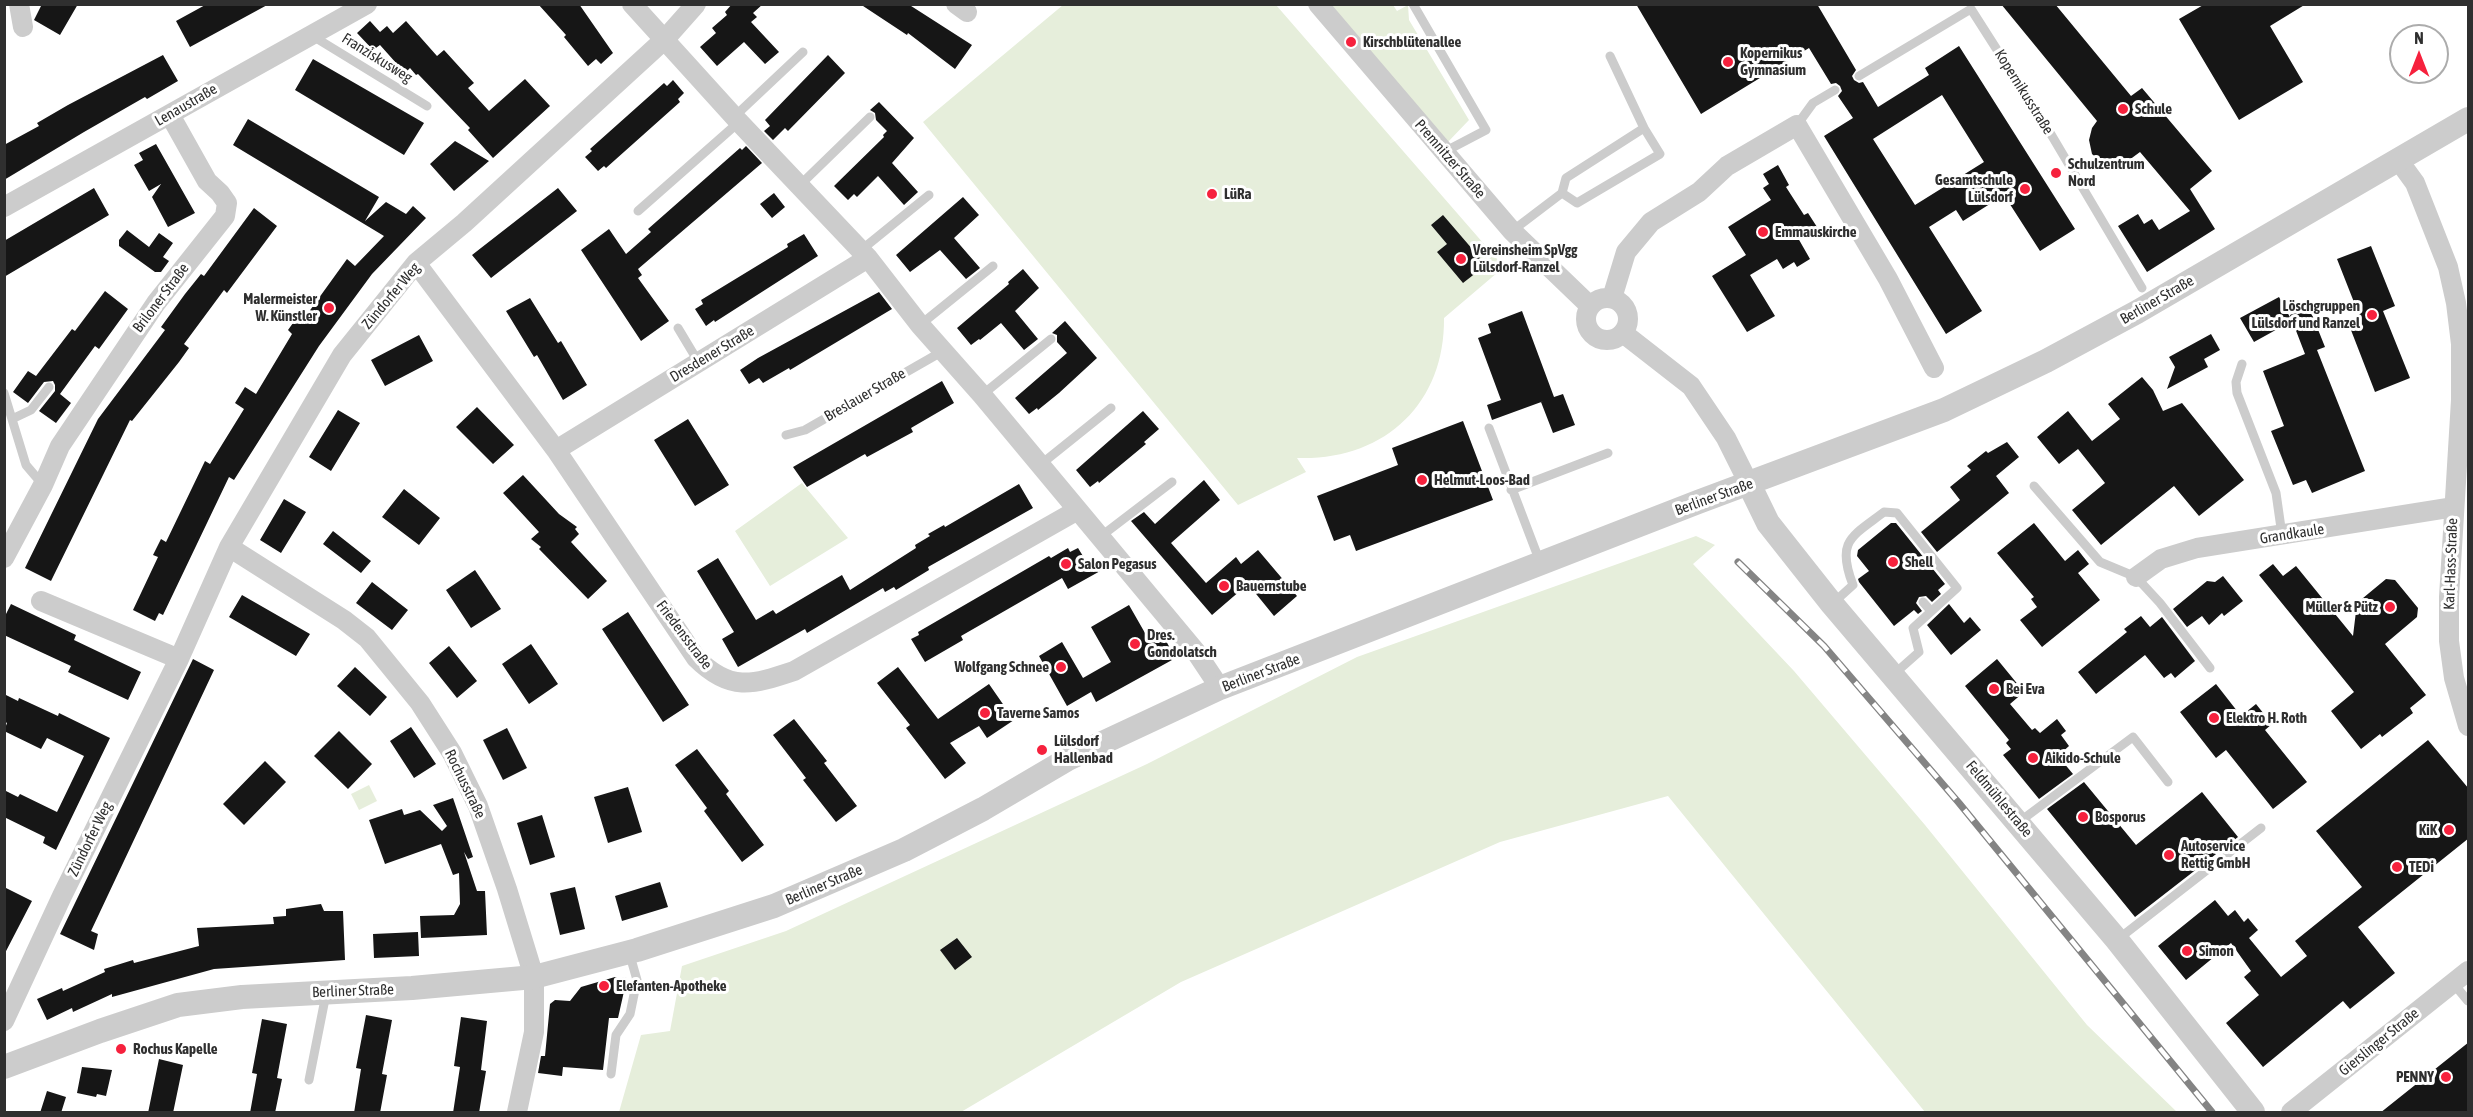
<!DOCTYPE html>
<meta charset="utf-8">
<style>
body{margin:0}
#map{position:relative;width:2473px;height:1117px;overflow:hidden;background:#fff;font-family:"Asap Condensed",sans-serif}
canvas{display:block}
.frame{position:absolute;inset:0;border:6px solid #2f2f2f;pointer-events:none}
.north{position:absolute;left:2389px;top:24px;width:60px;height:60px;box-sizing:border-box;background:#fff;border:2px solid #acacac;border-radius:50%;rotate:0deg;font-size:16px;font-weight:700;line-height:24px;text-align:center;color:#2f2f2f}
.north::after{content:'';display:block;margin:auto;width:21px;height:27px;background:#f6213d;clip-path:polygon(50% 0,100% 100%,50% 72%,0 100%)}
</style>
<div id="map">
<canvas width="2473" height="1117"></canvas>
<div class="frame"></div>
<div class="north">N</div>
</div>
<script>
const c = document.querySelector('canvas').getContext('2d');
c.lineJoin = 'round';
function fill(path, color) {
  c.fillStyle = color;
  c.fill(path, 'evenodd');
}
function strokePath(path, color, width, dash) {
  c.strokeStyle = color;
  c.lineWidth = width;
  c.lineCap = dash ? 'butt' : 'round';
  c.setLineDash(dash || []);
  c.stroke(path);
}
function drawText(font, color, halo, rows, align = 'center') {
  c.font = font + ' "Asap Condensed",sans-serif';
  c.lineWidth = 6;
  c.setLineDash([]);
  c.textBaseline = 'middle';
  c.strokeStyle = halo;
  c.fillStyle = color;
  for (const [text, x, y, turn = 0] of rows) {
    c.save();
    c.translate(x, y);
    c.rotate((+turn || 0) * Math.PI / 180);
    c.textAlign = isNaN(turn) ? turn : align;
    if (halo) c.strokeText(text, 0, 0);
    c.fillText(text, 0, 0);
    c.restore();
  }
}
const green = new Path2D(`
 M1063 5H1276L1504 267 1444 318C1445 405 1383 461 1297 458L1306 472 1238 505 923 122Z
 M1325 5H1393L1397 11 1408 5 1409 20 1469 120 1447 143Z
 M802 483 848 538 770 586 735 531Z
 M1696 536 1715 545 1693 564 1794 671 1925 825 2087 1025 2177 1112H1925L1668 796 1500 842 1181 982 961 1112H619L641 1035 670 1031 682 966 786 931 1147 764 1357 657Z
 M369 785 377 801 359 810 351 794Z`);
const building = new Path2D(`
 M42 4H78L60 35 34 20Z
 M207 4H269L190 47 176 21Z
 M538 4H579L613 53 601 64 596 59 588 66 564 37 566 35Z
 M732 4H763L753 13 757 17 751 22 779 52 765 64 744 42 717 66 700 47 716 33 712 28 727 15 725 12Z
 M860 4H908L972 45 955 69 908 33 907 35Z
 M1636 4H1817L1856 70 1852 76 1854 80 1859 83 1863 82 1878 107 1929 75 1925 68 1959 46 2075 229 2040 251 2004 195 1963 221 1956 210 1929 227 1982 311 1946 334 1824 136 1853 118 1838 96 1842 91 1840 86 1836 83 1831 84 1809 48 1701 114ZM1942 95 1984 162 1915 205 1873 139Z
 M2001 4H2055L2131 96 2142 88 2212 171 2190 189 2215 229 2147 272 2118 226 2138 214 2144 224 2152 219 2159 230 2190 211 2140 152 2121 166 2104 165 2092 154 2089 140 2092 128 2097 121Z
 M2205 4H2306L2270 26 2303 82 2239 120 2179 19Z
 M370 21 380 32 387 26 393 33 406 21 437 56 444 50 474 83 468 88 489 111 525 79 550 106 493 158 468 130 470 128 418 74 416 75 410 68 405 73 380 45 373 50 357 33Z
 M163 55 178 81 147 99 145 97 84 132 4 180V145L39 126 37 123 68 105Z
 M828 55 845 73 788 131 785 128 773 140 764 131 770 126 765 120Z
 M313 59 424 123 404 155 295 90Z
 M673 80 684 93 678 99 680 102 606 168 604 166 598 171 585 157 592 151 590 149 664 83 667 86Z
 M879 102 914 138 892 163 918 192 904 205 878 176 857 197 854 194 848 200 834 186 884 137 883 135 887 131 876 120 875 113 870 110Z
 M248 119 379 197 365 221 386 202 406 214 413 206 426 218 372 274 319 346 234 480 229 477 163 615 159 613 155 621 133 610 158 557 153 555 161 539 166 542 205 461 210 464 244 409 235 403 245 387 256 394 292 334 288 330 298 316 303 320 347 259 355 266 384 236 233 145Z
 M455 141 489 161 454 191 430 164Z
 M156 144 195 213 168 227 152 197 161 184 149 191 134 165 143 160 139 153Z
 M746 146 762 163 638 269 642 275 638 278 669 321 641 341 581 250 609 229 626 254 651 232 648 229 740 148 742 150Z
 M1778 165 1789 185 1786 187 1804 215 1808 213 1817 227 1798 238 1810 259 1797 267 1794 262 1783 269 1777 259 1750 275 1775 316 1747 332 1712 276 1746 255 1728 227 1771 200 1763 188 1769 184 1763 174Z
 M94 188 109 215 4 277V241Z
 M558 188 577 211 491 278 472 255Z
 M774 193 785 207 772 218 760 204Z
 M963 197 979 215 954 238 980 268 966 279 940 250 910 272 896 255Z
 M254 208 277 226 227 293 224 290 184 344 189 348 179 362 132 421 130 420 51 581 25 568 98 419 165 330 161 327 185 294 201 274 204 276Z
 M1443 215 1486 265 1463 283 1437 252 1447 244 1431 225Z
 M127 230 149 247 159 233 173 243 163 257 169 261 161 272H155L119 246V240Z
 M804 234 818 256 715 322 714 320 706 326 695 309 703 304 701 300 788 247 787 244Z
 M2371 246 2395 306 2383 311 2410 378 2375 392 2349 325 2361 320 2337 259Z
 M1023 269 1039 288 1015 311 1038 339 1024 350 1001 323 980 340 979 339 971 345 957 328 1009 284 1008 282Z
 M105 291 128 309 99 349 95 346 60 394 71 403 56 423 39 411 55 391V385L53 381 44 382 28 403 13 392 28 371 36 376 72 329 75 331Z
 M879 292 892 309 790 370 789 368 763 383 759 378 749 384 740 370 758 358Z
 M2279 297 2292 321 2254 342 2240 318Z
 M530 298 558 343 561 341 587 385 563 400 537 355 534 357 506 311Z
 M2309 307 2325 347 2317 350 2365 471 2312 493 2306 480 2293 485 2271 431 2284 426 2263 371 2305 354 2290 315Z
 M1522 311 1554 397 1563 394 1575 425 1553 433 1541 402 1544 401 1492 420 1487 405 1501 400 1478 338 1491 333 1488 324Z
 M1065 321 1097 358 1059 393 1038 410 1037 408 1029 414 1015 398 1067 353 1057 342V335L1052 333Z
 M2211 334 2220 350 2204 359 2208 367 2167 389 2175 367 2169 357Z
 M419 335 433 361 385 386 371 360Z
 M2142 377 2153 390 2163 411 2182 403 2244 480 2199 516 2174 486 2101 545 2072 510 2105 483 2078 449 2059 464 2037 437 2068 411 2092 441 2120 419 2108 404Z
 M942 381 954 403 911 428 913 432 867 457 865 454 807 487 793 467Z
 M477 407 514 445 493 464 456 427Z
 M338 410 360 423 331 471 309 457Z
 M1143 411 1159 429 1144 442 1146 444 1117 468 1099 483 1098 481 1090 487 1076 470Z
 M688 419 729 485 695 506 654 440Z
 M1463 421 1493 500 1356 551 1350 535 1334 541 1317 496 1398 465 1392 448Z
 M2007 442 2019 457 1996 476 2009 493 1937 552 1921 532 1960 500 1950 487 1971 470 1967 466 1986 451 1988 453Z
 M523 475 559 514 577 527 575 529 579 534 571 542 607 581 588 599 539 549 541 547 531 539 539 532 503 493Z
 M1204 480 1220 500 1171 543 1206 583 1236 557 1241 564 1258 550 1297 596 1274 616 1248 584 1212 615 1131 521 1144 512 1155 524Z
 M1019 484 1033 508 928 567 929 570 896 590 894 587 885 592 883 588 807 633 805 629 738 667 722 639 734 632 697 571 718 558 756 620 773 610 776 614 842 575 850 590 916 548 915 545 930 536 928 534 944 525 945 527Z
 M404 489 440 518 419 545 382 517Z
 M284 499 306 512 281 553 260 540Z
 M1891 523H1896L1945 584 1938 590 1941 594 1932 602 1926 596 1919 597 1916 603 1922 611 1918 614 1914 610 1894 626 1859 582 1858 579 1869 571 1857 556 1858 550Z
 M2034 523 2065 561 2078 550 2089 564 2078 573 2100 600 2042 647 2020 620 2037 607 2031 599 2034 597 1997 553Z
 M333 531 371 561 361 573 323 544Z
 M1068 548 1070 552 1078 548 1086 561 1095 556 1102 570 1068 589 1062 578 961 636 963 640 925 662 911 639 919 635 918 632 1049 556 1051 558Z
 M2273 564 2283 576 2296 566 2353 636 2357 603 2386 579 2395 580 2418 608 2417 617 2385 644 2426 695 2410 708 2413 713 2382 737 2380 734 2361 749 2331 711 2354 692 2259 575Z
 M475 570 501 609 471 628 446 590Z
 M2223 576 2243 601 2224 616 2222 613 2209 625 2202 616 2187 627 2173 609 2207 581 2215 582Z
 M372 582 408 610 392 630 356 603Z
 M242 595 310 634 296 656 229 617Z
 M11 604 76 635 74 640 141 672 128 700 68 672 71 666 4 635V618Z
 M1949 604 1964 623 1970 617 1981 630 1951 655 1927 625Z
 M1129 605 1149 640 1161 633 1165 639 1171 650 1172 660 1096 702 1091 692 1067 706 1039 656 1062 642 1083 678 1111 662 1091 627Z
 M628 612 689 705 663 722 602 629Z
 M2141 616 2150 627 2162 617 2195 661 2175 678 2171 673 2164 678 2145 655 2096 694 2078 672 2127 632 2124 629Z
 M531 644 558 684 529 704 502 664Z
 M449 646 477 681 457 698 429 663Z
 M193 659 214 670 91 931 98 934 94 950 60 934Z
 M1997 659 2024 692 2010 704 2032 730 2035 728 2040 733 2057 719 2066 731 2061 735 2069 746 2058 756 2073 774 2039 799 2003 755 2011 749 2006 743 2009 740 1965 686Z
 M355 667 387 697 370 716 337 686Z
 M898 667 938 719 989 684 1014 720 987 738 979 726 950 743 966 763 945 779 906 728 910 725 877 683Z
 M2216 684 2241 716 2256 704 2272 724 2265 730 2307 782 2273 809 2226 750 2216 758 2180 712Z
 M4 694 18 701 19 698 58 716 59 713 110 738 56 850 43 843 45 837 4 817V790L18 797 20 794 57 812 84 756 47 738 41 749 4 731 7 723 4 721Z
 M794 719 827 761 824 763 857 806 836 822 803 780 806 778 773 735Z
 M411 727 436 764 414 778 390 741Z
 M507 728 527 768 503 780 483 740Z
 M339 731 372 764 348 789 314 756Z
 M2428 740 2469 789V838L2358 927 2395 973 2350 1009 2343 1001 2263 1067 2226 1023 2259 995 2244 977 2251 971 2231 943 2186 980 2158 946 2215 900 2228 916 2235 910 2244 922 2248 918 2258 930 2249 938 2281 977 2307 956 2295 941 2362 887 2316 831Z
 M697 749 729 791 726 794 764 845 742 862 704 811 707 808 675 765Z
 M265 761 286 782 244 825 223 804Z
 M2084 782 2136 845 2202 792 2238 837 2135 917 2047 809Z
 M628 787 642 832 608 843 594 797Z
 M453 798 473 857 468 859 464 852 477 891H485L487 935 421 938 420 916 454 915 460 904 459 873 453 875 441 844 385 864 369 820 402 809 404 815 420 810 442 831 447 826 433 805Z
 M542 815 555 857 530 865 517 823Z
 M660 882 668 907 622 921 615 896Z
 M4 887 32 901 4 955Z
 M575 887 585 929 560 935 550 893Z
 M321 904 324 911H343L345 960 214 969 112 997V994L73 1012 72 1008 47 1020 37 999 62 988 63 991 105 972 104 969 133 960 134 963 199 946 197 928 274 924 273 917 286 916V909Z
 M418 932 419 956 374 958 373 934Z
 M957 938 972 957 955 970 940 950Z
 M615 977 627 978 618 1018H609L603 1070 563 1067 562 1076 538 1073 541 1056H545L550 1004 555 1000 570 1001 581 987Z
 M366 1015 392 1020 382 1074 387 1075 380 1113H354L361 1069 356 1068Z
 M461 1017 487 1021 481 1070 486 1071 479 1113H453L460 1067 454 1066Z
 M262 1019 287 1024 277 1078 282 1079 275 1113H250L257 1074 252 1073Z
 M2469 1042V1113H2380Z
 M159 1059 183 1065 173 1113H148Z
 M82 1067 112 1070 106 1096 97 1094 96 1097 77 1093Z
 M47 1091 66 1097 61 1113H40Z`);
const service = new Path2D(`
 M1413 4 1486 130 1444 152
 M311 35 427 106
 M1610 56 1644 128
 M1859 76 1971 9 2052 136 2142 288
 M734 117 803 52
 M1797 125 1813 103 1835 90
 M800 185 870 117
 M638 211 739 122
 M1512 231 1562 193 1577 203 1660 154 1644 128 1566 178 1562 193
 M860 251 929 195
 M920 325 993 266
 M678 328 699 363
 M2242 364 2236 382 2237 393 2276 493 2282 535
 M4 393 26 465 43 485
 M982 395 1051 339
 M12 419 31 410 49 387
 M1489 428 1540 562
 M786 435 805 430 943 351
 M1040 465 1111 408
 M2034 486 2100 562 2136 577 2160 603 2210 668
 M1511 490 1608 453
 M1100 537 1172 482
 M1923 602 1931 611
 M1832 604 1853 585C1836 541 1851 537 1884 512L1897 513 1957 588 1913 628 1919 652 1893 675
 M2019 822 2133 737 2168 782
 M2117 940 2261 828
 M2453 983 2468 1001
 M611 1074 616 1035 630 1014 637 980 629 952
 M309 1080 326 994`);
const minor = new Path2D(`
 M19 4 23 27
 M632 4 739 122 868 258 920 325 982 395 1196 652 1220 688
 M956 4 967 12
 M1318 4 1512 231 1590 306
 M2399 161 2415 183 2448 267 2456 303 2461 344V400L2449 597V641L2454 678 2468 726
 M4 207 367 4
 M416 263 556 450 696 658C730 692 752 685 794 671L1076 511
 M1586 319a21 21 0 1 1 42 0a21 21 0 1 1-42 0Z
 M1612 298 1626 252 1651 222 1699 192 1727 166 1797 125 1888 279 1934 368
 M1623 333 1691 386 1726 438 1749 484
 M556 450 868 258
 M229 547 344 620 367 638 420 703 452 753 478 806 507 889 534 977V1032L517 1112
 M4 558 43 485 60 446 156 303 225 216 227 203 220 193 207 181 170 115
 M2136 577 2161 559 2197 548 2454 507
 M41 601 179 659
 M4 1021 62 896 179 659 229 547 342 355 416 263 464 223 665 39 696 4
 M2291 1112 2468 971`);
const tertiary = new Path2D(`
 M1749 484 1768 523 1832 604 2117 940 2253 1112
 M4 1067 100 1031 178 1005 242 997 412 988 534 977 637 950 774 906 904 850 983 809 1068 759 1220 688 1698 502 1944 410 2046 361 2137 312 2468 119`);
const rail = new Path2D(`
 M1738 562 1824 646 1959 803 2212 1112`);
const markers = [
 [1351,42,6,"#f6213d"],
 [1728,62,6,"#f6213d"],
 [2123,109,6,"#f6213d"],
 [2056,173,6,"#f6213d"],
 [2025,189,6,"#f6213d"],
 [1212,194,6,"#f6213d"],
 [1763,232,6,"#f6213d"],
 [1461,259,6,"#f6213d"],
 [329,308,6,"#f6213d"],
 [2372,315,6,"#f6213d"],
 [1422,480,6,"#f6213d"],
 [1893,562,6,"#f6213d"],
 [1066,564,6,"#f6213d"],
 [1224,586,6,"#f6213d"],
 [2390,607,6,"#f6213d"],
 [1135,644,6,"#f6213d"],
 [1061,667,6,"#f6213d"],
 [1994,689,6,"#f6213d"],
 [985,713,6,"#f6213d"],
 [2214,718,6,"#f6213d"],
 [1042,750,6,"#f6213d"],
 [2033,758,6,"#f6213d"],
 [2083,817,6,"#f6213d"],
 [2449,830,6,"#f6213d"],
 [2169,855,6,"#f6213d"],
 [2397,867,6,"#f6213d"],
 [2187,951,6,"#f6213d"],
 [604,986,6,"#f6213d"],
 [121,1049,6,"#f6213d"],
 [2446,1077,6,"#f6213d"]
];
const poiNames = [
 ["Kirschblütenallee",1363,42],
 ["Kopernikus",1740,53],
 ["Gymnasium",1740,70],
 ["Schule",2135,109],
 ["Schulzentrum",2068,164],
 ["Nord",2068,181],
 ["Gesamtschule",2013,180,"right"],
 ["Lülsdorf",2013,197,"right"],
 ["LüRa",1224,194],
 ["Emmauskirche",1775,232],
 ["Vereinsheim SpVgg",1473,250],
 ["Lülsdorf-Ranzel",1473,267],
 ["Malermeister",317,299,"right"],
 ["W. Künstler",317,316,"right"],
 ["Löschgruppen",2360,306,"right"],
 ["Lülsdorf und Ranzel",2360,323,"right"],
 ["Helmut-Loos-Bad",1434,480],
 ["Shell",1905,562],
 ["Salon Pegasus",1078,564],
 ["Bauernstube",1236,586],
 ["Müller & Pütz",2378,607,"right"],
 ["Dres.",1147,635],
 ["Gondolatsch",1147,652],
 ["Wolfgang Schnee",1049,667,"right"],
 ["Bei Eva",2006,689],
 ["Taverne Samos",997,713],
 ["Elektro H. Roth",2226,718],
 ["Lülsdorf",1054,741],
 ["Hallenbad",1054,758],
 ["Aikido-Schule",2045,758],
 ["Bosporus",2095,817],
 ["KiK",2437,830,"right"],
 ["Autoservice",2181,846],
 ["Rettig GmbH",2181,863],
 ["TEDi",2409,867],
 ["Simon",2199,951],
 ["Elefanten-Apotheke",616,986],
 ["Rochus Kapelle",133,1049],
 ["PENNY",2434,1077,"right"]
];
const streetNames = [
 ["Franziskusweg",377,58,32],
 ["Kopernikusstraße",2024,92,58],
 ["Lenaustraße",186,105,-30],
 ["Premnitzer Straße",1450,159,49],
 ["Zündorfer Weg",391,296,-50],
 ["Briloner Straße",161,298,-53],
 ["Berliner Straße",2157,300,-30],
 ["Dresdener Straße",712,354,-31],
 ["Breslauer Straße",865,395,-30],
 ["Berliner Straße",1714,497,-20],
 ["Grandkaule",2292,534,-9],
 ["Karl-Hass-Straße",2451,564,-88],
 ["Friedensstraße",684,635,53],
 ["Berliner Straße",1261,673,-21],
 ["Rochusstraße",465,784,64],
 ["Feldmühlestraße",1999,799,50],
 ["Zündorfer Weg",90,839,-64],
 ["Berliner Straße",824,885,-23],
 ["Berliner Straße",353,991,-2],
 ["Gierslinger Straße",2379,1042,-39]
];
fill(green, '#e6eedb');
fill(building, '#161616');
strokePath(service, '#ccc', 9);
strokePath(minor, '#ccc', 20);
strokePath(tertiary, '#ccc', 24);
strokePath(rail, '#848484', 7);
strokePath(rail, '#fff', 4.5, [14]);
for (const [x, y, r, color] of markers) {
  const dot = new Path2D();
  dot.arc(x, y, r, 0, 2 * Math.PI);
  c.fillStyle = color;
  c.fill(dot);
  strokePath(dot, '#fff', 2);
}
drawText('bold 15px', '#2f2f2f', '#fff', poiNames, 'left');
drawText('15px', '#2f2f2f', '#fff', streetNames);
</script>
